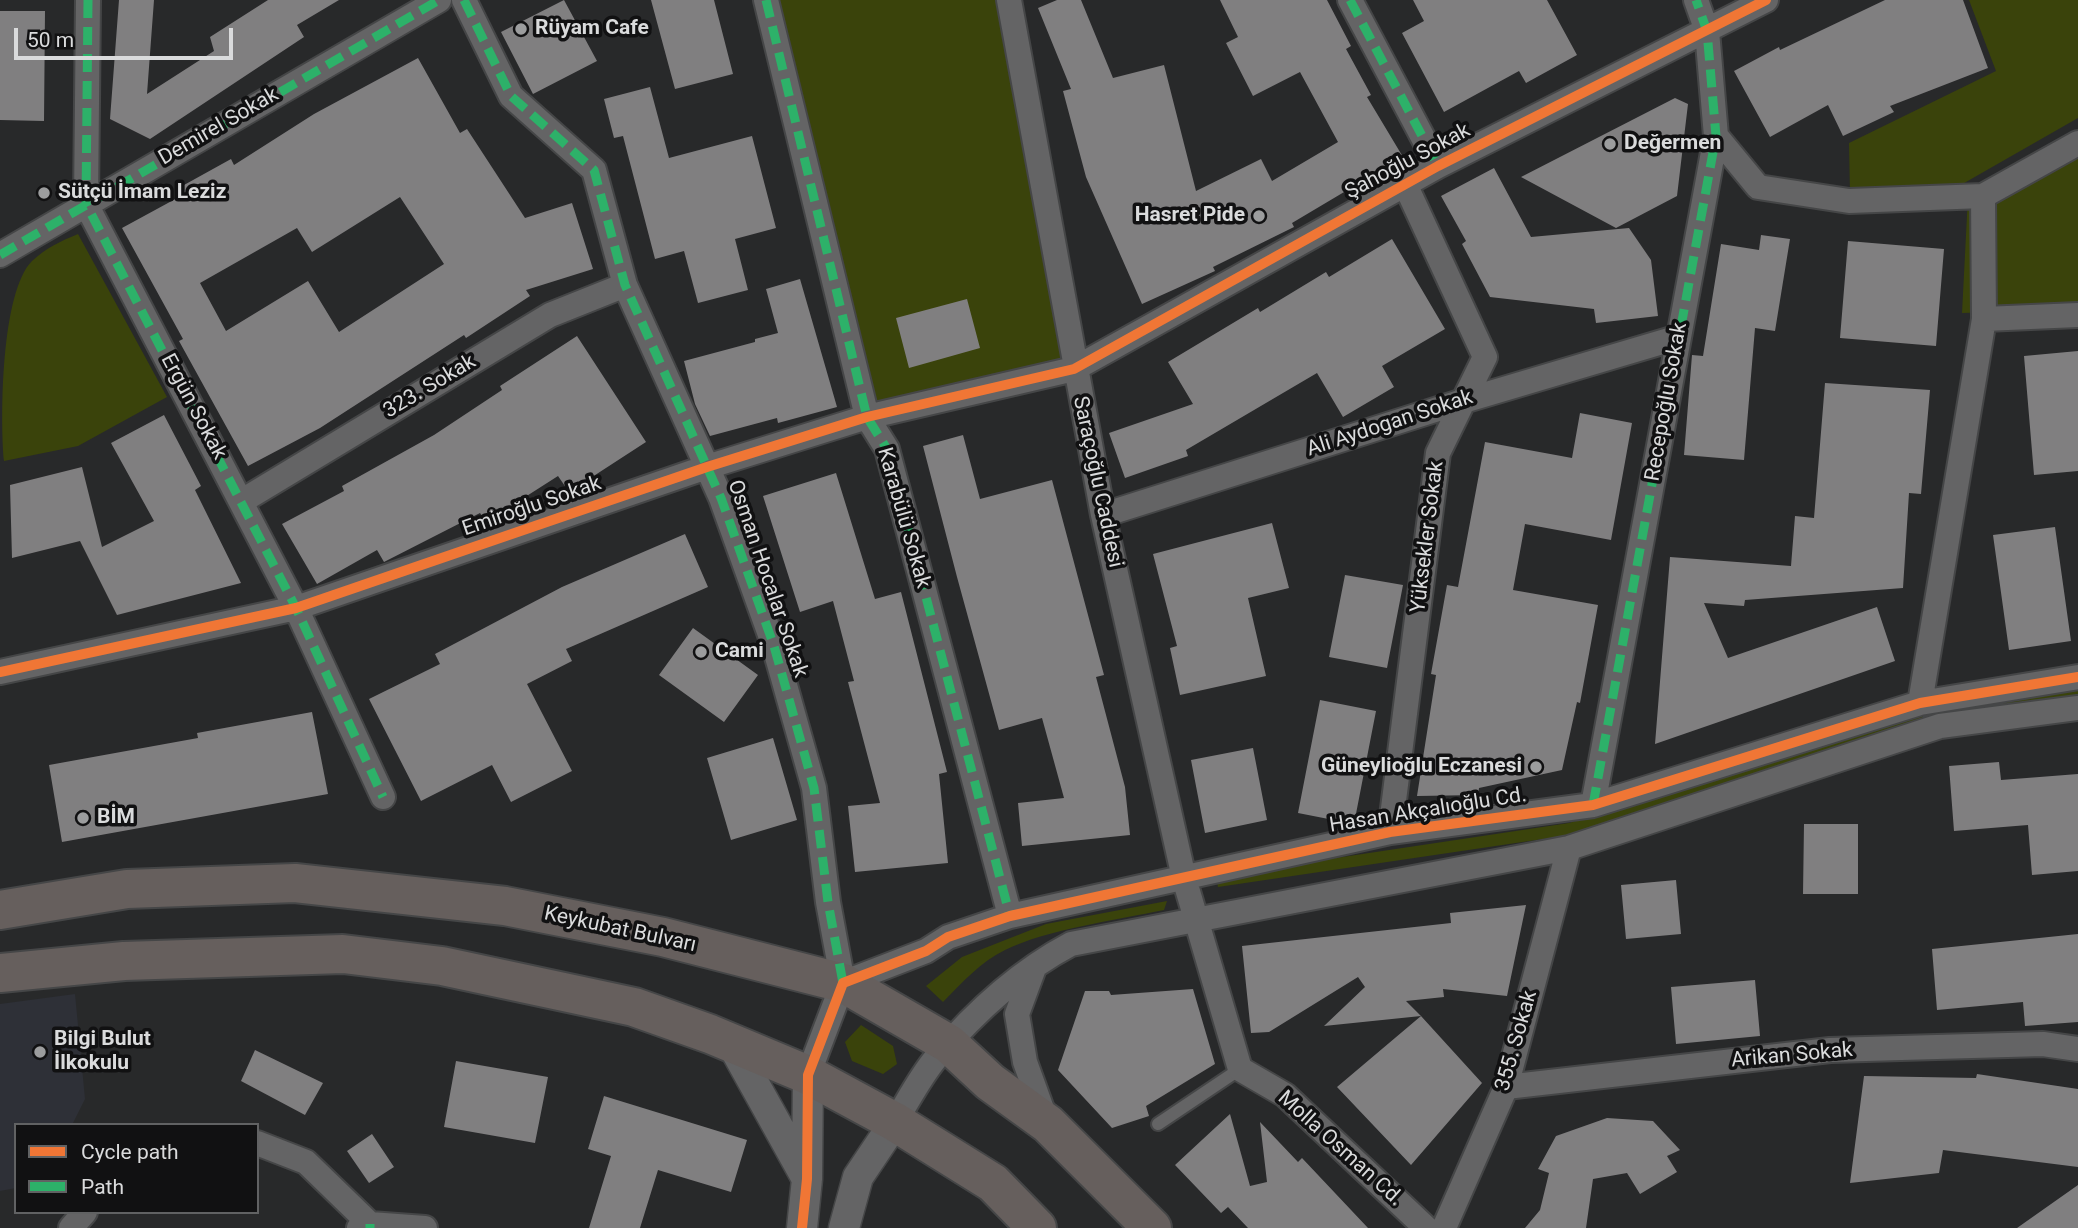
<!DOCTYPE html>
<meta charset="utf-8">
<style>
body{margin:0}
#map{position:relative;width:2078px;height:1228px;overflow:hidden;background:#28292a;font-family:Roboto,sans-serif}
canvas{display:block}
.legend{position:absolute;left:14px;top:1123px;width:245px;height:91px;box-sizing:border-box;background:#111112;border:2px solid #616263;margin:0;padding:9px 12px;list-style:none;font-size:21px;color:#dadbdc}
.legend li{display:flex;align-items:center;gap:14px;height:35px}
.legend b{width:35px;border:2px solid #616263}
.scale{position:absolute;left:14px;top:28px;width:219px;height:32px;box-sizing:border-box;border:4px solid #dadbdc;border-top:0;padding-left:9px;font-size:21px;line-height:24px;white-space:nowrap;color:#dadbdc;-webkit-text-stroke:5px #111112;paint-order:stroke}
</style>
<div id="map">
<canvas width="2078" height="1228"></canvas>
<ul class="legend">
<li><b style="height:9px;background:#f07635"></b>Cycle path</li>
<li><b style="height:9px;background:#2db169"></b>Path</li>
</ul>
<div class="scale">50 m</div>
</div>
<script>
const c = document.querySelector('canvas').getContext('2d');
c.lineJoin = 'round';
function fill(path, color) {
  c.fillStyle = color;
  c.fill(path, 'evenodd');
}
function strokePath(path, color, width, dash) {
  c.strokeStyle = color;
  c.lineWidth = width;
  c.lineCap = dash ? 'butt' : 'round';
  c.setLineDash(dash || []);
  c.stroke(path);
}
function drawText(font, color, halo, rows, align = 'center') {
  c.font = font + ' Roboto,sans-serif';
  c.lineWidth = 7;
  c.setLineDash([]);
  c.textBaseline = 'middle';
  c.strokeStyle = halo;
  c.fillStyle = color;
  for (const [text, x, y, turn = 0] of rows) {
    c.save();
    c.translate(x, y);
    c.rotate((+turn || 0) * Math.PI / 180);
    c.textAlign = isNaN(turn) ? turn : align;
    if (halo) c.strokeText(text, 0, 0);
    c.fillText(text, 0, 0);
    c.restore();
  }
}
const built = new Path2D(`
 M75 994 85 1099 72 1125H16V1188L0 1191V1004Z`);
const green = new Path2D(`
 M773 0H1004L1068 365 870 410Z
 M1969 0H2078V118L1959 186 1850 194 1849 143 1996 71Z
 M2078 133V310L1962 313 1968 196Z
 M78 234 167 397 78 446 4 461C0 417 1 292 32 261 46 248 61 241 78 234Z
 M2078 689V699L1926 722 1570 835 1218 887 1216 876 1569 823 1921 714Z
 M1167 901 1164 910C1117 920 1048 929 1005 950 980 962 962 983 943 1002L926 986 962 957 1046 924Z
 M861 1025 893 1046 897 1064 883 1074 852 1061 845 1042Z`);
const building = new Path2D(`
 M119 0H154L147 94 214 51 210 37 268 0H339L297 25 304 37 150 139 110 119Z
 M564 0 597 61 533 94 501 32Z
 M651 0H714L733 74 675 89Z
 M1057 0H1081L1113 78 1164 65 1196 191 1261 159 1272 181 1338 142 1300 72 1253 96 1226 43 1238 37 1220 0H1327L1351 46 1346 49 1371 95 1367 97 1403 157 1292 223 1294 227 1213 267 1215 271 1142 304 1086 177 1063 91 1071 89 1038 8Z
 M1413 0H1547L1577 55 1526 83 1519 71 1444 112 1402 33 1424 21Z
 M1885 0H1963L1988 68 1890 106 1894 112 1843 136 1828 105 1770 137 1734 71 1779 47 1780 50Z
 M0 11H45L44 121 0 120Z
 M418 58 460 133 467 129 525 218 572 203 593 269 526 290 530 296 466 338 464 335 320 428 248 466 179 341 183 339 122 228 179 197 175 190 231 159 234 165 314 114ZM400 197 444 264 339 332 308 281 226 331 200 283 297 228 312 252Z
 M650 87 669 158 752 136 776 228 735 239 748 290 698 303 684 251 655 259 623 136 614 138 604 99Z
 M1675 98 1688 104 1677 196 1616 228 1521 177Z
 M1494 168 1531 237 1629 228 1651 260 1658 316 1596 323 1594 309 1490 297 1462 244 1466 241 1441 196Z
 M1761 235 1790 239 1775 331 1755 328 1744 460 1684 455 1692 355 1703 356 1721 244 1759 250Z
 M1392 239 1445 329 1382 366 1394 387 1343 417 1317 373 1186 450 1188 456 1125 478 1109 433 1193 404 1168 362 1258 308 1260 312 1326 272 1329 277Z
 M1848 241 1944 249 1936 346 1840 338Z
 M800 279 837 407 778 423 777 418 710 436 695 404 684 361 755 342V339L778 333 766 289Z
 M967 299 980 348 909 368 896 318Z
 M577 336 646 442 569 492 558 476 486 522 480 513 384 562 377 550 317 584 282 524 344 491 342 486 434 435 502 390 500 386Z
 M2078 351V471L2034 475 2024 356Z
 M1825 383 1930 390 1921 494 1909 493 1903 588 1745 600 1744 606 1704 603 1728 658 1877 607 1895 661 1655 744 1670 557 1791 566 1795 516 1814 518Z
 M1580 413 1632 423 1611 540 1525 524 1513 590 1598 605 1580 703 1577 702 1562 770 1479 788 1478 795 1417 796 1436 675 1431 674 1447 585 1458 587 1485 442 1572 458Z
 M164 415 201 486 195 490 241 583 117 615 80 541 12 558 10 485 82 467 102 547 154 521 111 443Z
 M963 435 980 499 1052 480 1104 675 1096 677 1125 787 1130 835 1022 846 1018 803 1064 798 1042 718 999 730 957 577 923 446Z
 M836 473 875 599 901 592 947 772 939 774 948 863 855 872 848 806 880 803 848 682 854 681 833 601 800 612 763 496Z
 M1272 523 1289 588 1248 598 1266 676 1180 695 1170 648 1177 646 1153 554Z
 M2055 527 2071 641 2009 650 1993 535Z
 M685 534 708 587 566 649 572 661 527 684 572 771 511 802 492 765 421 801 369 699 440 664 435 654 562 587Z
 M1345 575 1403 585 1387 668 1329 657Z
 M693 628 758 675 724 722 659 675Z
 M1320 700 1376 711 1354 824 1298 813Z
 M312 712 328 794 62 842 49 765 198 738 197 733Z
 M773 738 797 820 731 840 707 758Z
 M1253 748 1267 820 1205 833 1191 760Z
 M1999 762 2001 780 2078 774V871L2032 875 2028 825 1954 831 1949 766Z
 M1804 824H1858V894H1803Z
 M1676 880 1681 934 1626 939 1621 885Z
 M1526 905 1507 996 1443 989 1444 997 1406 1001 1421 1016 1324 1026 1365 987 1358 977 1269 1032 1251 1033 1242 946 1451 923 1450 913Z
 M2078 934V1022L2025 1026 2023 1002 1937 1010 1932 949Z
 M1755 980 1760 1036 1676 1044 1671 987Z
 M1193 989 1215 1064 1146 1106 1149 1116 1112 1128 1058 1070 1085 991H1109L1111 995Z
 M1421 1016 1482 1083 1411 1165 1337 1087Z
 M255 1050 323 1083 305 1115 241 1081Z
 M456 1061 548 1077 535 1143 444 1127Z
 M1977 1074 2078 1089V1167L1943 1150 1939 1173 1850 1183 1864 1076 1976 1078Z
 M604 1096 747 1140 731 1192 658 1170 640 1228H589L611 1156 588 1149Z
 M1230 1114 1250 1186 1267 1182 1260 1122 1298 1162 1302 1158 1368 1228H1248L1228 1207 1221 1213 1175 1165Z
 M1607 1118 1653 1121 1680 1150 1667 1156 1677 1172 1640 1194 1627 1173 1593 1179 1586 1228H1525L1540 1210 1549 1173 1538 1169 1556 1136Z
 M372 1134 394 1167 369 1183 347 1151Z
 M2078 1185V1228H2017Z`);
const service = new Path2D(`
 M1158 1124 1240 1069`);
const minor = new Path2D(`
 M88 0 86 204 296 608 383 797
 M464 0 511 96 594 170 625 285 721 498 774 646 814 788 828 902 843 983
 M766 0 867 417 887 449 1010 916
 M1009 0 1103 515 1184 878 1240 1069 1285 1095 1426 1228
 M1350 0 1438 166
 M1716 136 1758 187 1849 201 1983 196 2078 143
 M0 255 439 0
 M1984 319 2078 315
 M242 501 550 315 625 285
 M1103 515 1460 402 1679 337
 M0 672 296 608 707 467 867 417 1074 369 1438 166 1766 0
 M1920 703 1984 319 1983 196
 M1593 805 1716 136 1707 31 1696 0
 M1390 832 1438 453 1485 357 1405 184
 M1034 968 1017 1014 1025 1062 1047 1123
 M808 1075 843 983 926 951 948 937 1010 916 1390 832 1593 805 1920 703 2078 677
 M1506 1087 1830 1050 2043 1044 2078 1049
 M895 1122C908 1101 920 1077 936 1058 973 1014 1020 971 1071 944L1569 848 1940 726 2078 708
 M257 1143 306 1162 370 1224V1228
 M71 1228 85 1212
 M359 1228 370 1224 425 1228
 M1444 1228 1506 1087 1569 848`);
const tertiary = new Path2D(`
 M732 1044 807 1179
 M802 1228 807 1179 808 1075
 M844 1228 858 1177 895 1122`);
const trunk = new Path2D(`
 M0 910 127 889 295 883 505 906 663 937 843 983 949 1044 990 1082 1048 1124 1152 1228
 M0 973 124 961 343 954 442 966 634 1007 710 1034 808 1075 895 1122 993 1183 1037 1228`);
const quiet = new Path2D(`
 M88 0 86 204 296 608 383 797
 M464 0 511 96 594 170 625 285 721 498 774 646 814 788 828 902 843 983
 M766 0 867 417 887 449 1010 916
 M1350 0 1438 166
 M0 255 439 0
 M1593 805 1716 136 1707 31 1696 0
 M370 1228V1224`);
const cycleway = new Path2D(`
 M0 672 296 608 707 467 867 417 1074 369 1438 166 1766 0
 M802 1228 807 1179 808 1075 843 983 926 951 948 937 1010 916 1390 832 1593 805 1920 703 2078 677`);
const markers = [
 [521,29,7,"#9c9d9e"],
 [1610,144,7,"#9c9d9e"],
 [44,193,7,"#9c9d9e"],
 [1259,216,7,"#9c9d9e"],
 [701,652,7,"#9c9d9e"],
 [1536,767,7,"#9c9d9e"],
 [83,818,7,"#9c9d9e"],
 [40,1052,7,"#9c9d9e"]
];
const poiNames = [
 ["Rüyam Cafe",535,29],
 ["Değermen",1624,144],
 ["Sütçü İmam Leziz",58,193],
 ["Hasret Pide",1245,216,"right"],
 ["Cami",715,652],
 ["Güneylioğlu Eczanesi",1522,767,"right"],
 ["BİM",97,818],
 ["Bilgi Bulut",54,1040],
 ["İlkokulu",54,1064]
];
const streetNames = [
 ["Demirel Sokak",219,127,-30],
 ["Şahoğlu Sokak",1408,162,-28],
 ["323. Sokak",430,387,-31],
 ["Recepoğlu Sokak",1667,402,-80],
 ["Ergün Sokak",193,407,62],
 ["Ali Aydogan Sokak",1390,424,-18],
 ["Saraçoğlu Caddesi",1097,482,78],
 ["Emiroğlu Sokak",532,507,-19],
 ["Karabülü Sokak",903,518,74],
 ["Yüksekler Sokak",1428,537,-83],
 ["Osman Hocalar Sokak",767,579,71],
 ["Hasan Akçalıoğlu Cd.",1428,811,-9],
 ["Keykubat Bulvarı",620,930,12],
 ["355. Sokak",1517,1041,-74],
 ["Arikan Sokak",1792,1056,-5],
 ["Molla Osman Cd.",1340,1149,42]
];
fill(built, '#2e3037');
fill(green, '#3a430b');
fill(building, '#807f80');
strokePath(service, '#454647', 16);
strokePath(minor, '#454647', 28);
strokePath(tertiary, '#454647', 33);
strokePath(trunk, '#454647', 42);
strokePath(service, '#646465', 12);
strokePath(minor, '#646465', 24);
strokePath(tertiary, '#646465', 30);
strokePath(trunk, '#665f5d', 38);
strokePath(quiet, '#2db169', 9, [18, 9]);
strokePath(cycleway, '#f07635', 10);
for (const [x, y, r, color] of markers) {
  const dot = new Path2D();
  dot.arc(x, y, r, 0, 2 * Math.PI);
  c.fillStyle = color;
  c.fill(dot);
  strokePath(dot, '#111112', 2.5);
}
drawText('bold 21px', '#dadbdc', '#111112', poiNames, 'left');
drawText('21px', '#dadbdc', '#111112', streetNames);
</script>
